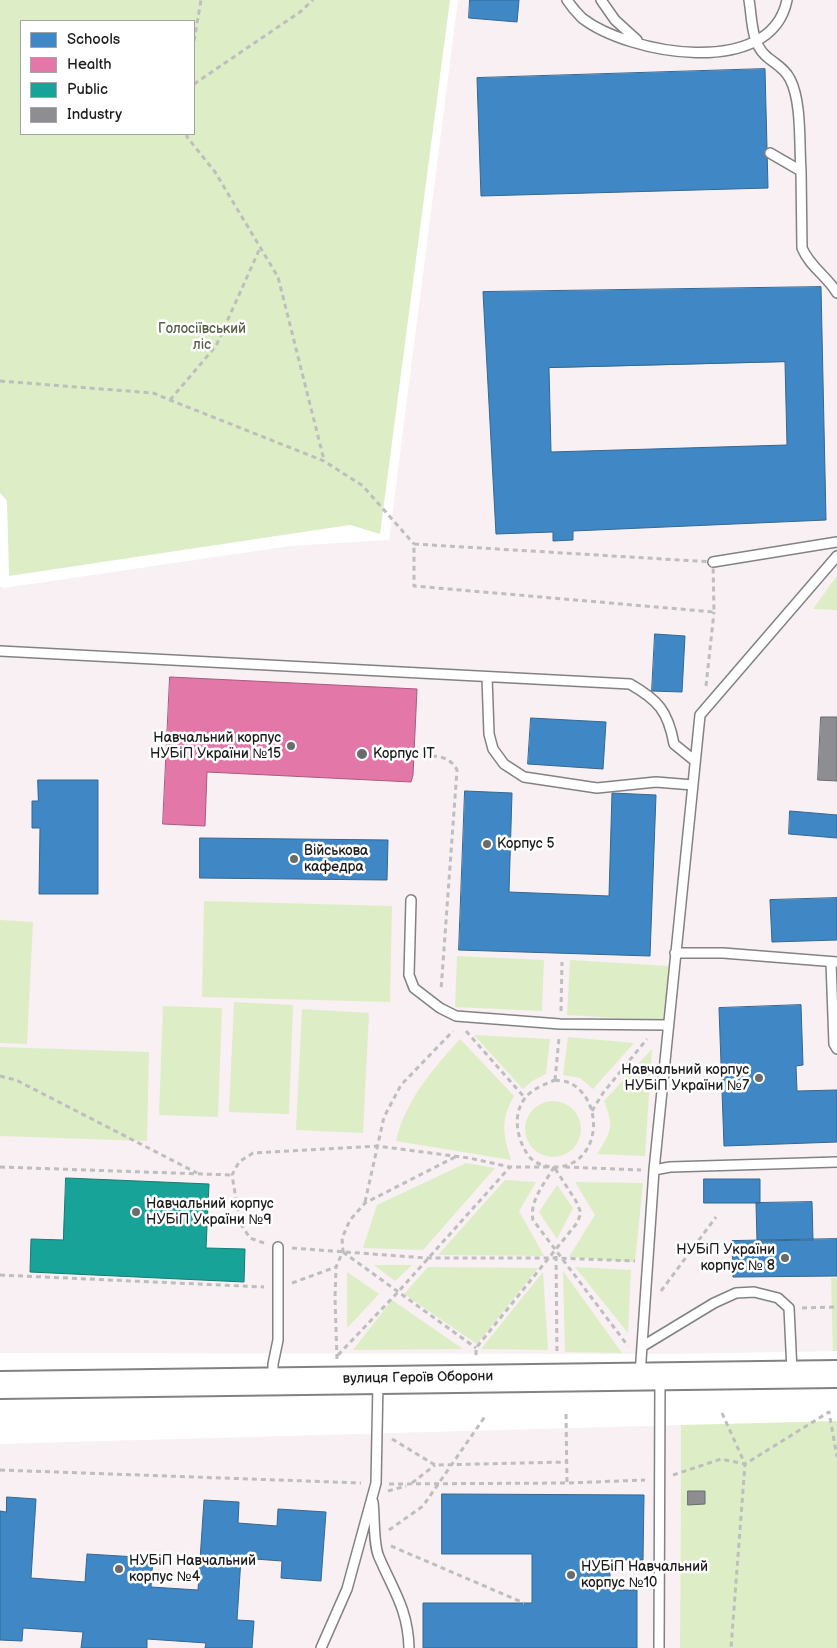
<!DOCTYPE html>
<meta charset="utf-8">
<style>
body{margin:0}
#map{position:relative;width:837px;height:1648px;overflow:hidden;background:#fff;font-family:"Balsamiq Sans",sans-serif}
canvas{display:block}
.legend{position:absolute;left:20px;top:20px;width:175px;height:115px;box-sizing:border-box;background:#fff;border:1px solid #a4a4a4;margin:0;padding:6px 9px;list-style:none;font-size:15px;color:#1c1c1c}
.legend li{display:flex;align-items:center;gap:10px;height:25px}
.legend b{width:25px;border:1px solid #a4a4a4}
</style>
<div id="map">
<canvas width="837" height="1648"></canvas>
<ul class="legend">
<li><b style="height:14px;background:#3f88c5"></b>Schools</li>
<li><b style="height:14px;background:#e377a8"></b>Health</li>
<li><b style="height:14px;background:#17a398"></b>Public</li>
<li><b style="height:14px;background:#8d8d92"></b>Industry</li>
</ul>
</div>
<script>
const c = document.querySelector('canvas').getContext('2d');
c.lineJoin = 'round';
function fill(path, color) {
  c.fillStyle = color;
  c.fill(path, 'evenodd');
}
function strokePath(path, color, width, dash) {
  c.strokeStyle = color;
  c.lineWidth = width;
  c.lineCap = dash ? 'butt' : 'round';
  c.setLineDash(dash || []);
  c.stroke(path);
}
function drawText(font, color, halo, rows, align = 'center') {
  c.font = font + ' "Balsamiq Sans",sans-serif';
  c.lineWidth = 5;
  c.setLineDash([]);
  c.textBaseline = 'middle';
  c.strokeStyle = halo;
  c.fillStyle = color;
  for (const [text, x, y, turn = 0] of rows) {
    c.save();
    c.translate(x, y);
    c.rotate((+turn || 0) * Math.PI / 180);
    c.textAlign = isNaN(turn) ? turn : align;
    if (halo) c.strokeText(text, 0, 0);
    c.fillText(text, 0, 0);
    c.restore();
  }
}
const built = new Path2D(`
 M458 0H837V1351L669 1354 0 1353V586L4 588 290 546 389 540Z
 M681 1425 680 1648H0V1444Z`);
const green = new Path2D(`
 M0 0H450L380 534 350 525 9 576 7 501 0 493ZM194 21V134H21V21Z
 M837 576V610L813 609Z
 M204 901 392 906 390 1002 202 997Z
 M0 920 33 922 27 1044 0 1043Z
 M457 956 544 960 542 1011 455 1007Z
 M570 960 669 966 666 1021 567 1015Z
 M234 1002 293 1005 289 1114 229 1112Z
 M163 1006 222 1008 218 1117 159 1115Z
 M302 1009 369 1013 363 1133 296 1130Z
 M474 1035 550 1039 546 1074 532 1081 523 1089Z
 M568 1037 634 1043 593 1089 580 1078 563 1075Z
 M460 1039 514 1096C500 1121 503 1133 511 1160L396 1141C405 1101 433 1069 460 1039Z
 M0 1047 149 1052 147 1141 0 1136Z
 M652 1049 645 1156 597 1154C612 1131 614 1126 604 1101Z
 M525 1129a28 28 0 1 1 56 0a28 28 0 1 1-56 0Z
 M466 1163 495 1168 423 1250 363 1248 377 1205Z
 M505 1180 536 1182 519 1211 544 1256 438 1255Z
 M575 1182 643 1183 635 1262 569 1257 595 1215Z
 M557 1185 573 1208 557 1239 539 1212Z
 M374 1265H412L395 1281Z
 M428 1267 538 1268 477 1344 404 1294Z
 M575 1267 631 1270 628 1333Z
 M563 1271 622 1353 565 1352Z
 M347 1272 379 1294 347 1328Z
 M543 1272 548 1350 481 1349Z
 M831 1278H837V1351H833Z
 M392 1300 463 1349 353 1350Z
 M837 1421V1648H680L681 1425Z`);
const schools = new Path2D(`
 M470 0H519L517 22 469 18Z
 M765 69 768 188 481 196 477 78Z
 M821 287 826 520 573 531V540L553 541V532L496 534 483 292ZM785 362 787 445 551 452 549 368Z
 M655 634 685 636 682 692 652 691Z
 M531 718 606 722 603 769 528 764Z
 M38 780H98V894H39L40 828H32V801H38Z
 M465 791 512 793 509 892 609 896 612 793 656 795 650 956 459 950Z
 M790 811 837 815V838L789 834Z
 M200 838 388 840 387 880 200 878Z
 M837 898V940L772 942 770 900Z
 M801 1005 803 1065 796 1066 797 1091 837 1090V1142L724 1146 719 1008Z
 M704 1179H760V1203H704Z
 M812 1202 813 1240 757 1241 756 1203Z
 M837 1239V1276L733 1277 732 1241Z
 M442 1494 644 1495 643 1560H610V1590H637V1648H423V1603H532V1554H442Z
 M7 1497 36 1499 31 1578 85 1582 87 1554 153 1558 151 1587 198 1590 204 1500 239 1502 238 1523 277 1526 278 1509 326 1512 321 1581 281 1578 282 1561 241 1558 237 1620 254 1621 252 1648H205L206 1643 147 1639V1648H81L83 1632 23 1628 22 1641 0 1640V1511L6 1512Z`);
const health = new Path2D(`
 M170 677 417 689 413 775 411 782 207 772 205 826 163 824Z`);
const public = new Path2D(`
 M66 1178 209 1184 206 1248 245 1249 244 1282 30 1272 31 1239 63 1240Z`);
const industry = new Path2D(`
 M821 717H837V781L818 780Z
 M688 1491H705V1504L688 1505Z`);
const path = new Path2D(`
 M194 41 201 0
 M194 84 300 12 313 0
 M187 134V137L215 172 278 277 324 460
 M0 381 153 393 170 400 324 461 363 486 414 544
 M170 400 216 346 260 248
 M414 544 713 562 714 612 414 586Z
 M706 686 714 612
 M414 756C431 756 448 753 457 770L441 990
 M561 1011 562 962
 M466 1031 525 1098
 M0 1076 16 1080 197 1173
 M555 1080C559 1081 566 1081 570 1083 607 1102 600 1170 551 1167 542 1166 533 1162 528 1155 517 1139 512 1115 525 1098 532 1089 545 1084 555 1080Z
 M555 1080 559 1038
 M592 1111 603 1093 647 1039
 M0 1167 232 1175
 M554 1167C545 1183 529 1201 533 1220L628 1346
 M565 1167 641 1170
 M365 1202 384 1117 401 1085 453 1031
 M264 1243 250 1238 240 1223 232 1175 239 1162 253 1153 377 1146 469 1158 510 1167H548
 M292 1248 426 1258H556L635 1261
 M343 1252 476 1348
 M556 1256 557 1355
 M0 1275 264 1287
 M292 1283 336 1267
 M661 1291 716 1217
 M802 1308 837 1307
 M338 1355 398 1292 510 1167
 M476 1355V1348L577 1223 581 1213 576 1201 554 1167
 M337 1359 335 1298 336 1267 343 1251 342 1238 350 1220 365 1203 457 1156
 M722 1413 745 1464 731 1648
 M566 1414 567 1483
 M392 1439 435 1465 567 1462
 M0 1470 361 1483
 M673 1475 721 1459 745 1464 829 1412 837 1457
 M412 1483 435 1465
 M389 1484 567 1483 645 1480
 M388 1491 406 1486
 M389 1530 423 1506 486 1415
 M391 1546 524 1603`);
const lane = new Path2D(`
 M567 0C571 6 577 13 582 18 628 54 771 80 787 0
 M601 0 615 20 637 40
 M749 0C752 17 751 42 765 55 773 63 784 67 790 79 802 102 799 144 801 171
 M770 153 801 171 802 248C810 267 827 276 837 293
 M713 562 837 542
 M0 651 630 684C658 700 668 711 674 744L695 761
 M487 677 489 734 493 749 504 764 524 777 597 788 656 782 693 785
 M411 900 409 975 414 988 440 1008 456 1016 560 1024 668 1025
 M675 953H723L837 962
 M831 962 834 1044 837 1049
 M654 1170 670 1167 837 1162
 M643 1346 714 1303 736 1293 754 1292 778 1298 789 1308 792 1371
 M640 1375 654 1170 700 715 837 556
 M273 1378V1364L278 1340V1247
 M373 1502C375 1517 373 1544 379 1557 393 1590 408 1609 409 1648
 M321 1648 347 1589 376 1483 378 1383
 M659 1648 660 1378`);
const secondary = new Path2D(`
 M0 1385 837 1374`);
const markers = [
 [291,746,5,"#6b6b6b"],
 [362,754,6,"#6b6b6b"],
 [487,844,5,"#6b6b6b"],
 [294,859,5,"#6b6b6b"],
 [759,1078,5,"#6b6b6b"],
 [136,1212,5,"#6b6b6b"],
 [785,1258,5,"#6b6b6b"],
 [119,1569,5,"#6b6b6b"],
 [571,1575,5,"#6b6b6b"]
];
const parkNames = [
 ["Голосіївський",202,329],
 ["ліс",202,345]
];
const poiNames = [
 ["Навчальний корпус",281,738,"right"],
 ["НУБіП України №15",281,754,"right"],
 ["Корпус ІТ",373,754],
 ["Корпус 5",497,844],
 ["Військова",304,851],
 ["кафедра",304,867],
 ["Навчальний корпус",749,1070,"right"],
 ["НУБіП України №7",749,1086,"right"],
 ["Навчальний корпус",146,1204],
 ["НУБіП України №9",146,1220],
 ["НУБіП України",775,1250,"right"],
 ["корпус № 8",775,1266,"right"],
 ["НУБіП Навчальний",129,1561],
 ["корпус №4",129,1577],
 ["НУБіП Навчальний",581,1567],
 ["корпус №10",581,1583]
];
const streetNames = [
 ["вулиця Героїв Оборони",418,1378,-1]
];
fill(built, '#f8f0f2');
fill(green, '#ddeec6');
fill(schools, '#3f88c5');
strokePath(schools, '#346892', 1);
fill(health, '#e377a8');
strokePath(health, '#a75c7e', 1);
fill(public, '#17a398');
strokePath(public, '#187a73', 1);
fill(industry, '#8d8d92');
strokePath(industry, '#6b6b6f', 1);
strokePath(lane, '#828282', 12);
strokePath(secondary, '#828282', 30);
strokePath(path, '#bebebe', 3, [5, 4]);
strokePath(lane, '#fff', 9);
strokePath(secondary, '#fff', 26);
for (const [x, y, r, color] of markers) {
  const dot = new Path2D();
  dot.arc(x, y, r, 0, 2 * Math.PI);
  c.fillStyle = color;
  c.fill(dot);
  strokePath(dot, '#fff', 2);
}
drawText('14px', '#566147', '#fff', parkNames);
drawText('14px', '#1c1c1c', '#fff', poiNames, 'left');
drawText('14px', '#1c1c1c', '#fff', streetNames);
</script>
